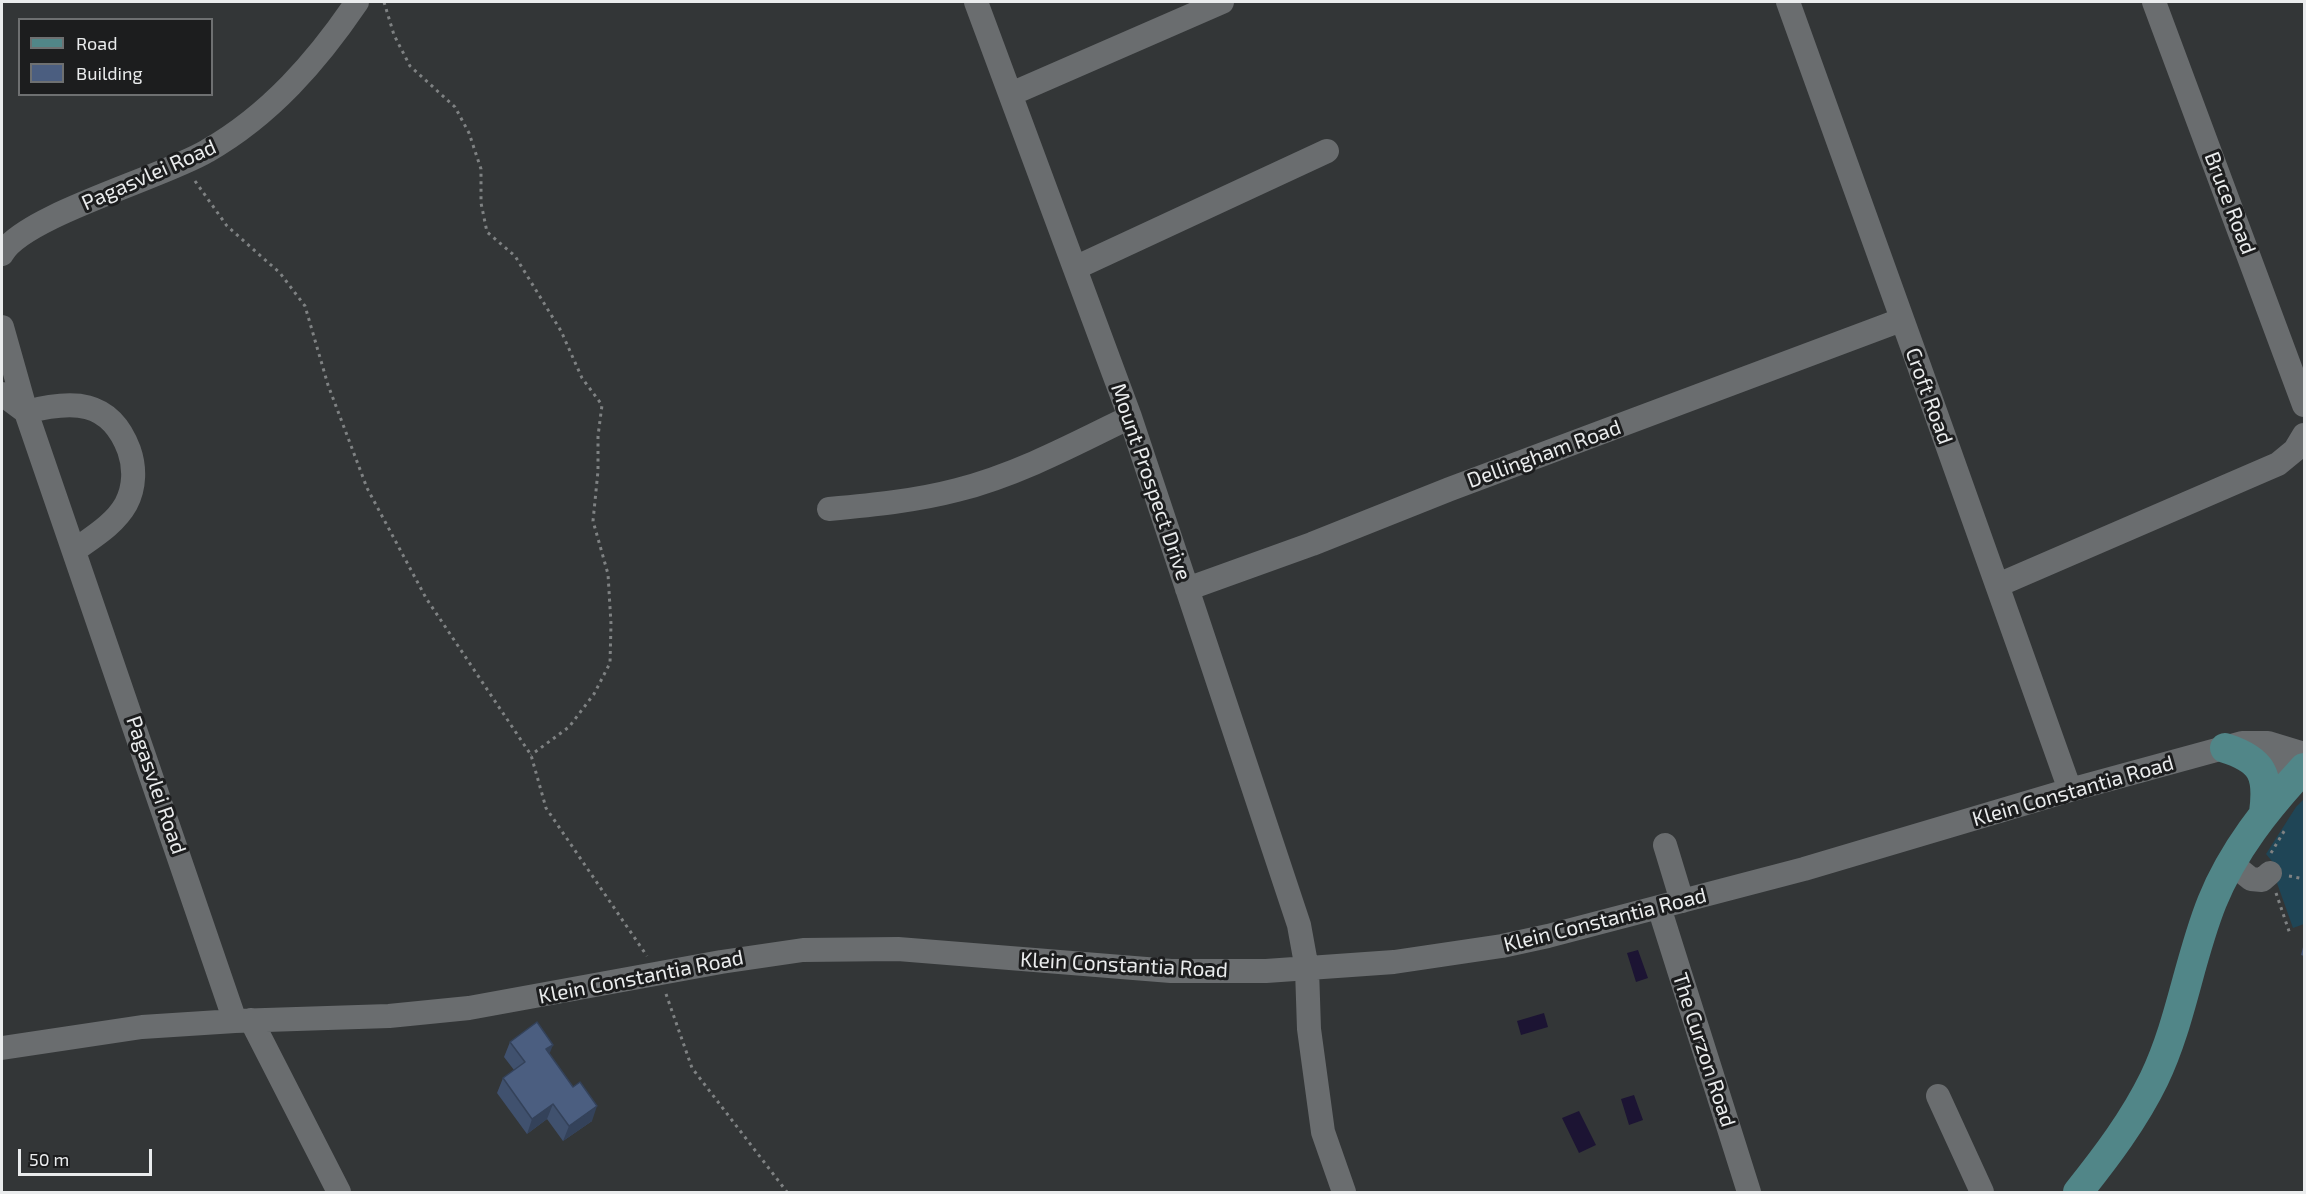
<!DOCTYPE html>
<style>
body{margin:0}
#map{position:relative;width:2306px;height:1194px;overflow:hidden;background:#333637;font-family:"Exo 2",sans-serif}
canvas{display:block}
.frame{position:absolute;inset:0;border:3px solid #eaeced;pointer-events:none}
.legend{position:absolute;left:18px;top:18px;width:195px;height:78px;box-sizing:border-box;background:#1c1d1e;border:2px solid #6e7071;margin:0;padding:8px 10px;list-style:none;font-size:18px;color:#eaeced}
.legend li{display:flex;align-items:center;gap:12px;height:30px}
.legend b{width:30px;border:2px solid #6e7071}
.scale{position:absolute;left:18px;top:1149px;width:134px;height:27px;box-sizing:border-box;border:3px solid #eaeced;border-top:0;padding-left:8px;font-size:18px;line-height:21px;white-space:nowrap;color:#eaeced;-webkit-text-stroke:4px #1c1d1e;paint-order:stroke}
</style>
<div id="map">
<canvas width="2306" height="1194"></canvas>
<div class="frame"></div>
<ul class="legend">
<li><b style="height:8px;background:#518688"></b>Road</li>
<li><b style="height:16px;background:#4b5e80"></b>Building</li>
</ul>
<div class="scale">50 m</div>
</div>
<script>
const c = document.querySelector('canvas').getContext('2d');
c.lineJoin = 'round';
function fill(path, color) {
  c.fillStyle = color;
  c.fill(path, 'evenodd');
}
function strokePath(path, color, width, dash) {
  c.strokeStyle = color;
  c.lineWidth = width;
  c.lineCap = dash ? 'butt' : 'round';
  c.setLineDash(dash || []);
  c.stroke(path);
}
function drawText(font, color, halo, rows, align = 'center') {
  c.font = font + ' "Exo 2",sans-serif';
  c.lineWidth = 6;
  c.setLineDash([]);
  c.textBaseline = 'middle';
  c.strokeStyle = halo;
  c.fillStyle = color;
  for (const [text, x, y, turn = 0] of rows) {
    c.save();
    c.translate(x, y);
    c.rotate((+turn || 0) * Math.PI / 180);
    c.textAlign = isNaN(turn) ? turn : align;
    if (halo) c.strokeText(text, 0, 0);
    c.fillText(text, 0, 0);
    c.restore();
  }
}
const green = new Path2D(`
 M2304 799V924L2293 928 2277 883 2281 872 2266 854 2296 807Z`);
const water = new Path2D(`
 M1638 950 1648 978 1636 982 1627 953Z
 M1544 1013 1548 1027 1521 1035 1517 1021Z
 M1634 1095 1643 1120 1629 1125 1621 1099Z
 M1579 1111 1596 1145 1579 1153 1562 1118Z`);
const path = new Path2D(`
 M384 2 394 35 410 66 455 107 469 133 481 169V203L487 232 515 256 561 331 582 378 602 405 598 436V471L593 521 608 574 611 624 610 663 594 694 569 727 531 755
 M195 181 227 226 280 273 305 306 328 385 367 488 426 598 531 755 546 808 647 956
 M2271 853 2286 828
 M2289 876 2304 879
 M2276 893 2290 934
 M666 994 692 1068 787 1192`);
const minor = new Path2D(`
 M976 2 1130 417 1299 925 1307 969 1309 1029 1323 1132 1344 1192
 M1788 2C1882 265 1978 526 2070 790
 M2154 2 2304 405
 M1011 94 1222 2
 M2 254C22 216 164 177 207 151 270 115 317 61 357 2
 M1075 268 1327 151
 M2 327 26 412 235 1021
 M2 394 26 412C72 400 110 399 129 450 135 467 135 487 126 504 115 524 93 537 75 550
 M829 509C872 505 915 501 957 490 1017 475 1075 444 1130 417
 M1998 585 2278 464 2295 450 2304 435
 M1187 589 1312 544 1450 489 1901 320
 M2245 751 2270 758 2298 775
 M1665 845 1682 901
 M2231 863 2251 879 2262 880 2270 873
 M1659 907 1749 1192
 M251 1020 339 1192
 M2 1048 142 1027 235 1021 389 1016 469 1008 721 962 803 950 898 949 1171 971H1266L1394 962 1502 946 1548 936 1804 869 2070 790 2242 743H2268L2304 754
 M1938 1096 1982 1192`);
const major = new Path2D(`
 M2225 748C2263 760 2269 775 2264 813
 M2078 1192C2106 1157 2134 1120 2154 1079 2181 1023 2189 959 2212 902 2233 850 2267 808 2304 768`);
const wall = new Path2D(`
 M2304 943V956L2301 955Z
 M510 1042 549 1054 592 1121 563 1141 547 1119 527 1134 497 1093 503 1078 514 1070 504 1057Z`);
const shadedWall = new Path2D(`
 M553 1045 547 1060 546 1049Z
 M553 1104 547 1119 527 1134 532 1119Z
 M597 1106 592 1121 563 1141 569 1126Z`);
const building = new Path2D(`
 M537 1022 553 1045 546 1049 573 1087 580 1082 597 1106 569 1126 553 1104 532 1119 503 1078 525 1062 510 1042Z`);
const streetNames = [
 ["Pagasvlei Road",149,175,-24],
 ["Bruce Road",2230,203,69],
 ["Croft Road",1929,396,70],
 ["Dellingham Road",1544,454,-20],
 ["Mount Prospect Drive",1151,482,71],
 ["Pagasvlei Road",156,785,71],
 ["Klein Constantia Road",2073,791,-16],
 ["Klein Constantia Road",1605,920,-14],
 ["Klein Constantia Road",1124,965,3],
 ["Klein Constantia Road",641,977,-11],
 ["The Curzon Road",1704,1050,72]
];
fill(green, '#1f4556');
fill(water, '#1c1433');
strokePath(path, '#7f8283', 3, [3, 4.5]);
strokePath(minor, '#6a6d6f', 24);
strokePath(major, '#518688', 30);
fill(wall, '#40516e');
fill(shadedWall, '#34425a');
fill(building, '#4b5e80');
strokePath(building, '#34425a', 1.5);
drawText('21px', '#eaeced', '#1c1d1e', streetNames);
</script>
